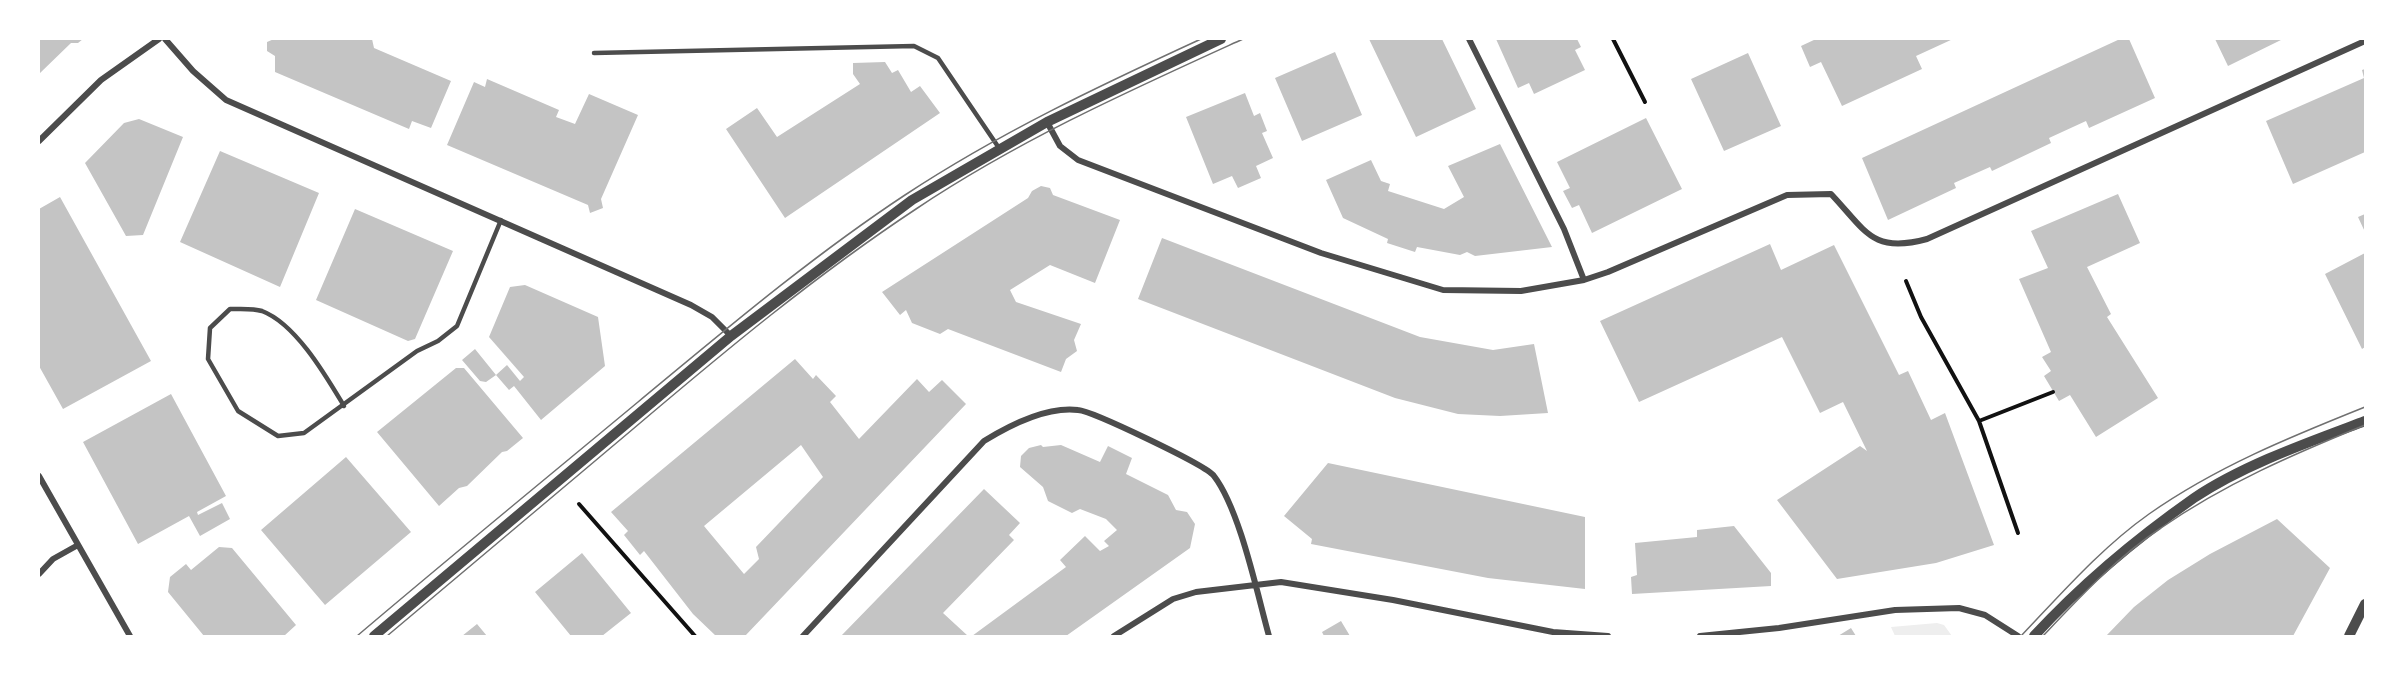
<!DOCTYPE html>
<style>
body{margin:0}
#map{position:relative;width:2404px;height:675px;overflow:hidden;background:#fff;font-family:Roboto,sans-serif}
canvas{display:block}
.frame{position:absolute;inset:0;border:40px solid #fff;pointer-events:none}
</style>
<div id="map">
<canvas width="2404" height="675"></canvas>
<div class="frame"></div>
</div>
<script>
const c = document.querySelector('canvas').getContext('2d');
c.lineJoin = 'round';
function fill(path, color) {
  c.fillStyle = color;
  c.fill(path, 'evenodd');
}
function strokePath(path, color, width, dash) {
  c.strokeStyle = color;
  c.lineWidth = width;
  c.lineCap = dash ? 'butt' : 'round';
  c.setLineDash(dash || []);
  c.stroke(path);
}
const green = new Path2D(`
 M1937 623 1944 625 1952 636H1895L1891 627Z`);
const building = new Path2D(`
 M39 39H83L78 43H71L39 74Z
 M274 39H372L374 48 451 81 431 128 412 121 409 129 275 72V56L267 51V42Z
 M1369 39H1442L1476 109 1416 137Z
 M1496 39H1577L1581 47 1575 50 1585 70 1534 94 1529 83 1518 88Z
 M1816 39H1953L1916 56 1922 69 1842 106 1821 62 1810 67 1801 46Z
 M2120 39H2129L2155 98 2089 128 2086 121 2049 138 2051 143 1992 171 1990 167 1954 183 1956 188 1888 220 1862 158Z
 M2215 39H2283L2228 66Z
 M1335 52 1362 115 1302 141 1275 78Z
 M1748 53 1781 126 1724 151 1691 79Z
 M885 62 892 73 898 70 911 92 920 86 940 113 785 218 726 129 757 108 777 137 860 84 853 74V63Z
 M2365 69V152L2293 184 2266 121 2364 78 2362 70Z
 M487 79 559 110 556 117 575 124 589 94 638 115 601 199 603 208 590 213 588 205 447 145 474 82 485 87Z
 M1245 93 1254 116 1260 113 1267 131 1262 133 1273 158 1256 166 1261 178 1238 188 1232 176 1213 184 1186 117Z
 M1646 118 1682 189 1592 233 1579 205 1572 208 1563 191 1570 188 1557 162Z
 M139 119 183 137 143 235 126 236 85 163 124 123Z
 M1500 144 1552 247 1475 256 1467 252 1460 255 1417 247 1415 252 1387 243 1388 239 1343 218 1326 180 1371 160 1381 181 1390 184 1388 191 1444 209 1464 197 1448 166Z
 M220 151 319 193 280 287 180 242Z
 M1041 186 1050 188 1053 195 1120 220 1095 283 1050 265 1010 290 1016 302 1081 324 1074 340 1077 351 1066 359 1061 372 948 329 940 334 912 323 906 310 900 315 882 292 1028 198 1032 191Z
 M2118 194 2140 243 2087 267 2111 314 2107 317 2158 398 2096 437 2070 395 2059 401 2044 376 2051 371 2042 357 2051 352 2019 279 2048 268 2031 231Z
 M60 197 151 361 63 409 39 366V209Z
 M355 209 453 251 415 339 408 341 316 300Z
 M2365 214V232L2358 217Z
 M1162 238 1420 337 1493 350 1534 344 1548 413 1500 416 1458 414 1395 398 1138 299Z
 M1770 244 1781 270 1834 245 1899 375 1908 371 1931 420 1945 413 1994 545 1936 563 1837 579 1777 500 1860 446 1867 451 1843 402 1820 413 1782 337 1639 402 1600 321Z
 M2365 253V347L2362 349 2325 274Z
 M525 285 598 317 605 366 541 420 514 386 509 390 496 375 486 382 480 381 462 360 475 349 496 375 507 365 520 381 524 377 489 337 510 287Z
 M795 359 813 379 816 375 836 396 830 402 859 439 917 379 929 392 942 380 966 404 745 636H716L693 614 644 551 640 555 624 535 628 531 611 512ZM801 445 823 477 756 547 759 559 744 574 704 526Z
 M456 368H464L523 438 507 451 502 452 467 486 459 488 439 506 377 432Z
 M171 394 226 496 197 512 198 515 222 503 230 519 200 536 189 516 138 544 83 442Z
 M1041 445 1043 447 1061 445 1100 462 1108 446 1132 458 1126 474 1168 495 1176 510 1187 512 1195 524 1190 548 1066 636H972L1066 567 1060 560 1085 536 1100 551 1109 546 1104 541 1117 530 1106 519 1080 509 1072 513 1048 501 1043 487 1020 467 1021 456 1029 448Z
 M346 457 411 532 325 605 261 530Z
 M1328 463 1585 517V589L1488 578 1311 544 1312 539 1284 516Z
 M984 489 1020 523 1009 535 1014 540 943 613 968 636H841Z
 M2277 519 2330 568 2293 636H2106L2134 607 2168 580 2210 554Z
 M1734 526 1771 573V586L1632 594 1631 577 1637 575 1635 543 1697 537V530Z
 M219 547 232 548 296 625 284 636H204L168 592 170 577 186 564 191 570Z
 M582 553 631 613 602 636H571L535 592Z
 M1341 621 1350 636H1324L1322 632Z
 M477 624 487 636H462Z
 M1851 628 1856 636H1838Z`);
const path = new Path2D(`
 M1613 39 1645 102
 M1906 281 1921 317 1979 421 2018 533
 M1979 421 2053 392
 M579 504 695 636`);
const service = new Path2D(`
 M594 53 914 46 938 58 999 148
 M344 406C326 376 296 324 262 311 253 308 240 309 230 309L210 328 208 359 238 411 278 436 304 433 417 351 438 341 457 326 501 220`);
const minor = new Path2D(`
 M165 39 193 71 226 100 691 305 712 317 731 336
 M1469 39 1564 229 1584 280
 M1047 122 1060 146 1078 160 1321 253 1443 290 1521 291 1584 280 1608 272 1787 195 1831 194C1866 231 1872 254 1927 239L2365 41
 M39 141 101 80 159 39
 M39 476 130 636
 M39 574 53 559 78 545
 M803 636 984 441C1010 425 1046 406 1078 410 1092 411 1206 465 1214 476 1240 510 1257 593 1269 636
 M1114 636 1173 599 1196 592 1281 582 1393 600 1553 632 1608 636
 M1700 636 1779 628 1895 610 1959 608 1985 615 2018 636`);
const tertiary = new Path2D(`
 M374 636 731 336 912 200 1047 122 1221 39
 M2034 636C2081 585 2137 538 2194 498 2243 465 2309 442 2365 421
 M2349 636 2365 604`);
const tram = new Path2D(`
 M357 636C450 557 544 480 638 402 725 330 811 257 905 195 999 133 1099 86 1201 39
 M387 636C469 567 551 498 633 429 725 351 816 275 916 209 1019 140 1131 90 1243 39
 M2021 636C2062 593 2101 548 2149 514 2216 467 2290 437 2365 407
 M2043 636C2079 598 2117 557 2161 528 2224 484 2294 454 2365 425`);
fill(green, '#eee');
fill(building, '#c4c4c4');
strokePath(path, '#111', 4);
strokePath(service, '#4c4c4c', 4.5);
strokePath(minor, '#4c4c4c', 6);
strokePath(tertiary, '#4c4c4c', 10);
strokePath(tram, '#707070', 1.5);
</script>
